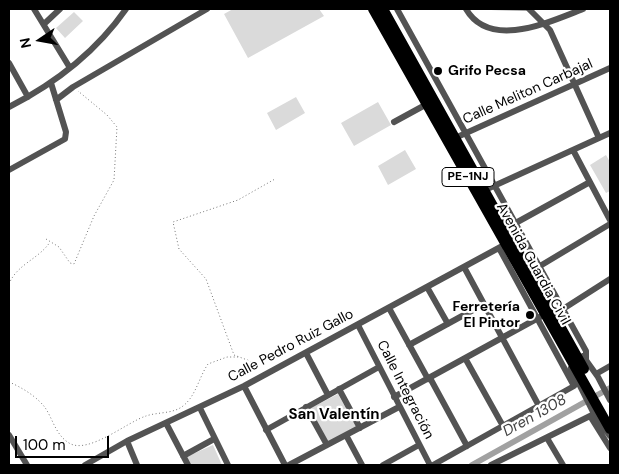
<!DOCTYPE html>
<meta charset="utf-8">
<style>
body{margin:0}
#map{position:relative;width:619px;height:474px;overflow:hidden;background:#fff;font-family:"DM Sans",sans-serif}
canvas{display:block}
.frame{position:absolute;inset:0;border:10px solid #000;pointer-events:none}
.north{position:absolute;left:15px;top:15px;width:50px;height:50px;-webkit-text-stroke:4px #fff;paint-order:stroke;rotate:258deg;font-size:14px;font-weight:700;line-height:20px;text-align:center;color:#000}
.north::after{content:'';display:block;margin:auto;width:18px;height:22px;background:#000;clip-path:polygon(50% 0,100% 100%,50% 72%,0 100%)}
.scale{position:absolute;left:15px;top:436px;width:94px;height:22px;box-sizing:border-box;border:2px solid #000;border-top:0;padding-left:6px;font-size:15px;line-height:18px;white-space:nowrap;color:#000;-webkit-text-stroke:4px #fff;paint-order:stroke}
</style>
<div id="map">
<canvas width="619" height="474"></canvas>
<div class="frame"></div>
<div class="north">N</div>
<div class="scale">100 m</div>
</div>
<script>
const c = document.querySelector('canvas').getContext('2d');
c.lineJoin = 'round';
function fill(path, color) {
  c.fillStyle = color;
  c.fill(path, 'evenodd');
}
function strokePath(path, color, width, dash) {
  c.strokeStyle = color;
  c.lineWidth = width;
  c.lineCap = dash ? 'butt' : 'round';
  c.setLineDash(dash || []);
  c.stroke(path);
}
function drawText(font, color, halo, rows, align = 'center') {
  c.font = font + ' "DM Sans",sans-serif';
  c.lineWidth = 4.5;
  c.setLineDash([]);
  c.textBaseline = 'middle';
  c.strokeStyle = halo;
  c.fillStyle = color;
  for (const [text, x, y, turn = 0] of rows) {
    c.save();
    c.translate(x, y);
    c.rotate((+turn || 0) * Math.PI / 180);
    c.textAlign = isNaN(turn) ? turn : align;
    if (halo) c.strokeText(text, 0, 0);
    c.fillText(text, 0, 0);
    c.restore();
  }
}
const green = new Path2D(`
 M233 9H319L324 16 248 58 224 14Z
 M74 12 83 21 65 38 56 28Z
 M296 97 305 113 276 130 267 113Z
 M378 102 391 125 354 146 341 123Z
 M405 150 416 169 388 185 378 166Z
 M606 155 610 162V191L606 193 590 165Z
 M338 394 356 427 327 442 309 409Z
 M213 445 222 465H190L186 457Z`);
const stream = new Path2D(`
 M491 9 526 10`);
const canal = new Path2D(`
 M472 465 610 388`);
const path = new Path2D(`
 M46 239 59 247 70 263 74 264 94 216 114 180 117 127 107 115 78 91
 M9 284C17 264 39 259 50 242
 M258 370 250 361 234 355 206 279 179 249 173 222 238 200 275 179
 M9 382C21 387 38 397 46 409 53 420 56 435 69 443 88 455 127 422 146 416 157 412 173 414 183 406 196 396 199 377 208 364L227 357H238`);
const minor = new Path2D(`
 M34 9 70 68
 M397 9 586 351V360
 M466 9C490 50 549 22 583 9
 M529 9 550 30 599 138
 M44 24 60 9
 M9 63 28 97
 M56 100 73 87 207 9
 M9 107C56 83 96 52 126 9
 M394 122 427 104
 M455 138 610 68
 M573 150 610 220
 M9 170 65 139 66 132 51 83
 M485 190 610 133
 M512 225 590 182
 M540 266 610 224
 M464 267 539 406
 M427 287 448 324
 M389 308 428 379
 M563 309 610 279
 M358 325 430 465
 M409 345 484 304
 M306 353 328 395
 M583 356 598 377 610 400
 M465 358 503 426
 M571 368 594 414 610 436
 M596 374 610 366
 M430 378 467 446
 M244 386 285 465
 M339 389 360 428
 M394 397 540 317
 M306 407 327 445
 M200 408 228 465
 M590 416 610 448
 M166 423 188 465
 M266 430 379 367
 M9 435 27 465
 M346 435 362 465
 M547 438 563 465
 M127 441 137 465
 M183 456 214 439
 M85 465 127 441 244 386 506 244
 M289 465 399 407
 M383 465 419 445
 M433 465 574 386 499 248
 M491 465 594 414`);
const highway = new Path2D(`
 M373 9 610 429
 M383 9 584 369`);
const markers = [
 [438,71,5,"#000"],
 [530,315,5,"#000"]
];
const shields = [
 [468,177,52]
];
const shieldNames = [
 ["PE-1NJ",468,177]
];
const poiNames = [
 ["Grifo Pecsa",448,71],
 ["Ferretería",520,307,"right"],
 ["El Pintor",520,323,"right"]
];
const streetNames = [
 ["Calle Meliton Carbajal",528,92,-24],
 ["Avenida Guardia Civil",533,264,61],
 ["Calle Pedro Ruiz Gallo",291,346,-28],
 ["Calle Integración",405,390,63]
];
const neighbourhoodNames = [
 ["San Valentín",334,415]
];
const waterNames = [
 ["Dren 1308",535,416,-29]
];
fill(green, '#dadada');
strokePath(stream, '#a1a1a1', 2);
strokePath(canal, '#a1a1a1', 6);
strokePath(path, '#757575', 1, [1, 2.5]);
strokePath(minor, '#535353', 6);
strokePath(highway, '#000', 10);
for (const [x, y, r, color] of markers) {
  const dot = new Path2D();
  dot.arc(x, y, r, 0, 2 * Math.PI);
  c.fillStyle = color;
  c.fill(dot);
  strokePath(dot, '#fff', 2);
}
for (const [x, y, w] of shields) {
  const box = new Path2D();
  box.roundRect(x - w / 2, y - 9.5, w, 19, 4);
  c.fillStyle = '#fff';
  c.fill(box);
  strokePath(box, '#000', 1);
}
drawText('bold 12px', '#000', null, shieldNames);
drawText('bold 14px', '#000', '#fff', poiNames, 'left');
drawText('14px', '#000', '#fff', streetNames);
drawText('bold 15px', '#000', '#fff', neighbourhoodNames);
drawText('italic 15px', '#424242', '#fff', waterNames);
</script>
